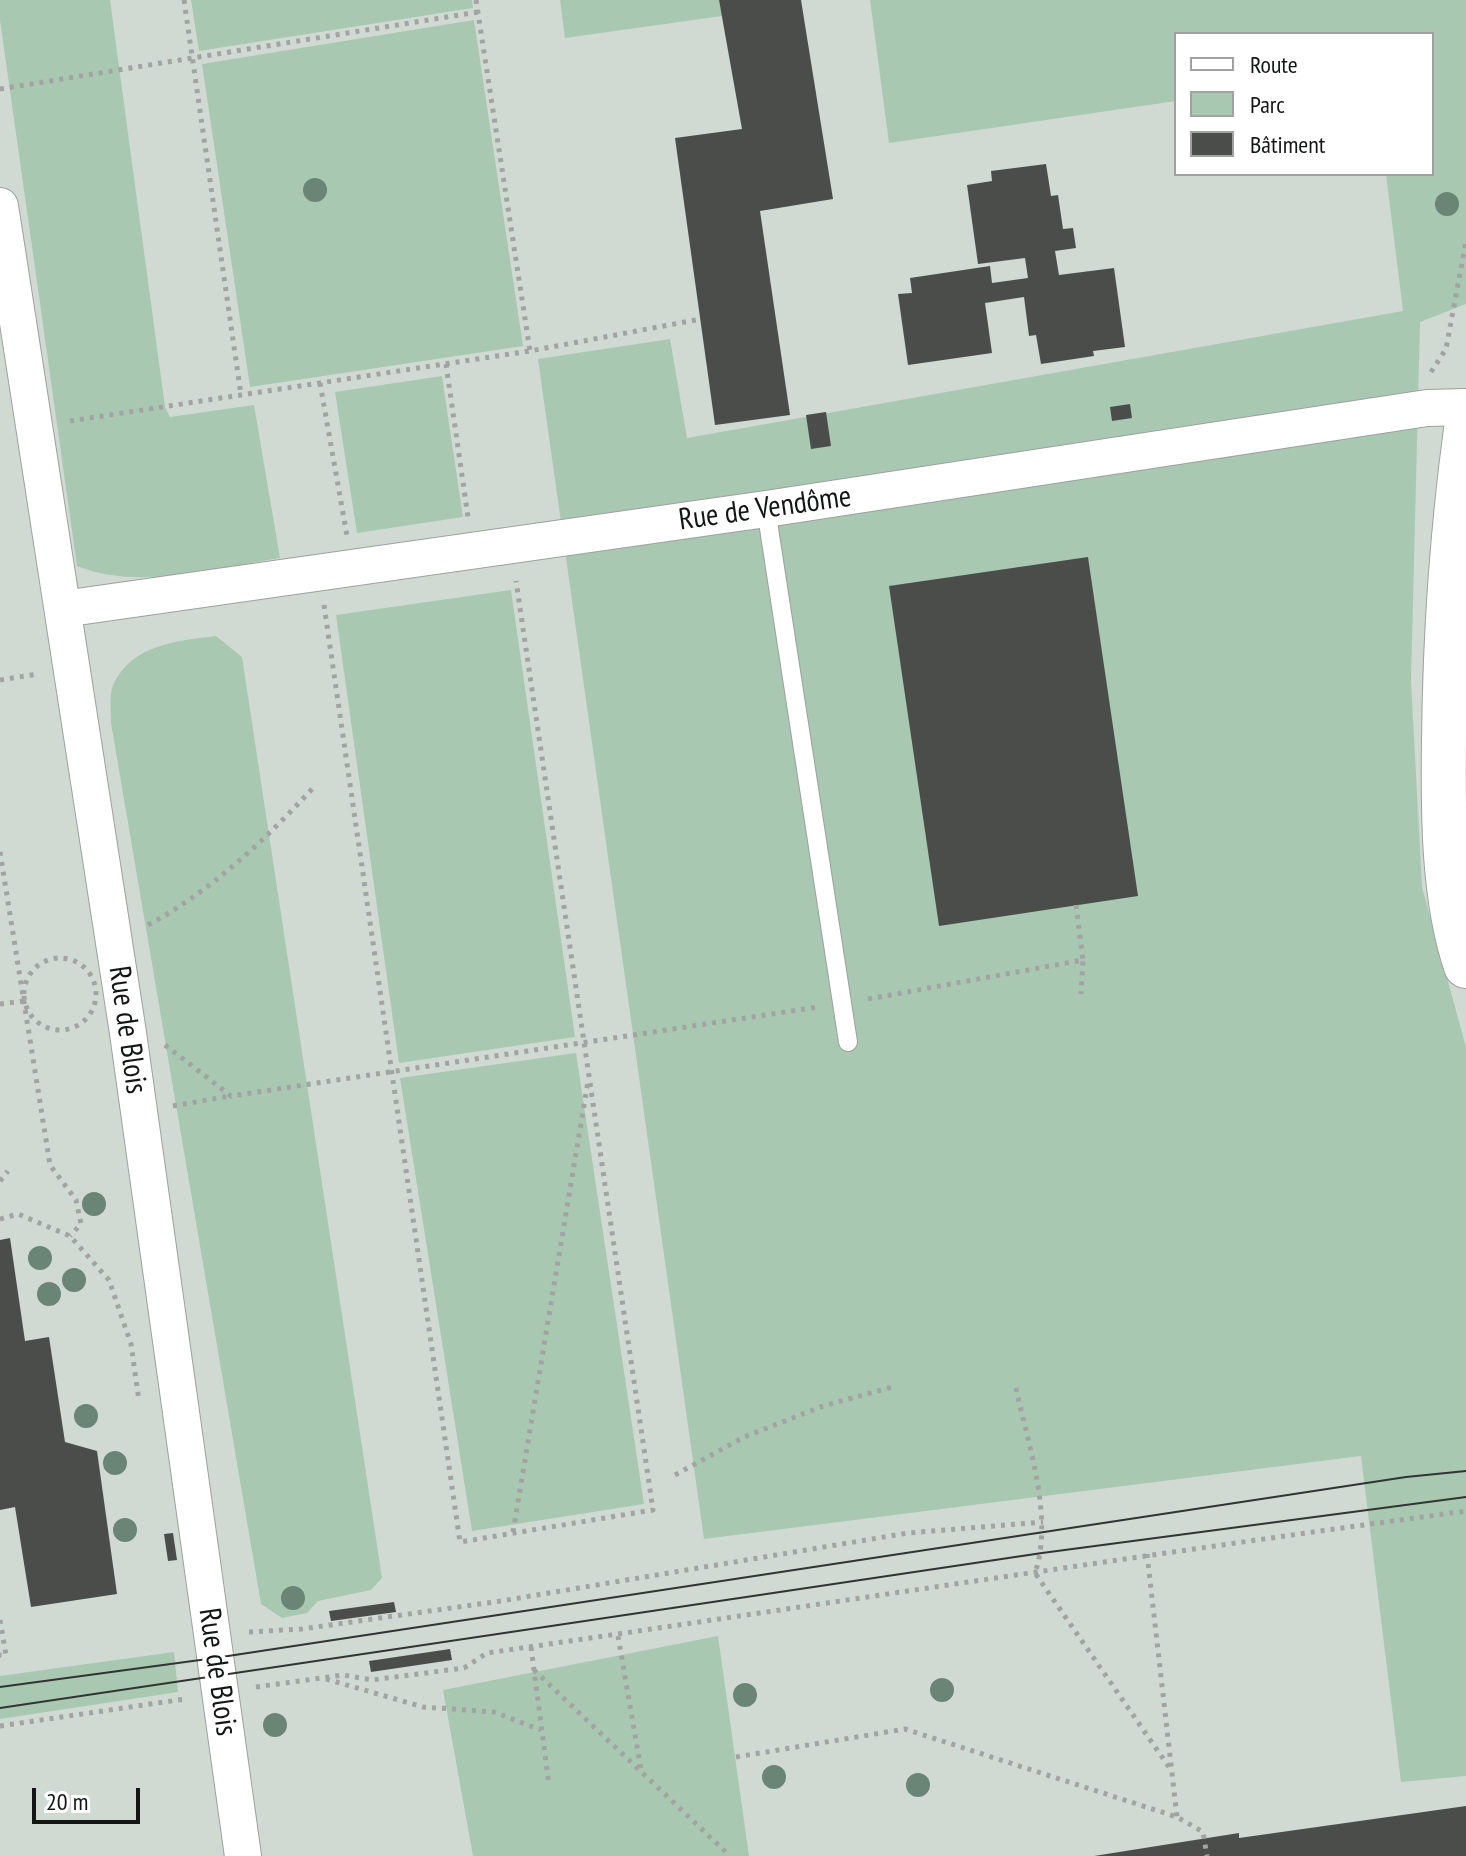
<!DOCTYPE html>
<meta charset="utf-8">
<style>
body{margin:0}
#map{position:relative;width:1466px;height:1856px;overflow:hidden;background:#e2e5e3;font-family:"PT Sans Narrow",sans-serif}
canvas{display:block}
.legend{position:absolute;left:1174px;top:32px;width:260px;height:144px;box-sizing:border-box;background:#fff;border:2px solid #a1a1a1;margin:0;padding:10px 14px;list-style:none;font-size:24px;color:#141515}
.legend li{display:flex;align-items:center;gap:16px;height:40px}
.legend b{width:40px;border:2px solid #a1a1a1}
.scale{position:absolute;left:32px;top:1788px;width:108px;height:36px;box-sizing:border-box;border:4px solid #141515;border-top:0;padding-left:10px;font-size:24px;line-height:28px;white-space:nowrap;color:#141515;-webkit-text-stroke:6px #fff;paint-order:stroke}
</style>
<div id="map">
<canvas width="1466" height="1856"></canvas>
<ul class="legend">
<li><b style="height:10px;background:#fff"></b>Route</li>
<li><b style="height:22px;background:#a9c8b2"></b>Parc</li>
<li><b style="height:22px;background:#4b4d4b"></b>Bâtiment</li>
</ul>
<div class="scale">20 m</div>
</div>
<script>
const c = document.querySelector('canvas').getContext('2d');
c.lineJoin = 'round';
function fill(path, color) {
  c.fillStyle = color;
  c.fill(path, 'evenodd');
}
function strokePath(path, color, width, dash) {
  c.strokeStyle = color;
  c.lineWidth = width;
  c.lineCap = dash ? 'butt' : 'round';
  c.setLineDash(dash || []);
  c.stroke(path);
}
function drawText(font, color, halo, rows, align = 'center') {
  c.font = font + ' "PT Sans Narrow",sans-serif';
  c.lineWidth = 8;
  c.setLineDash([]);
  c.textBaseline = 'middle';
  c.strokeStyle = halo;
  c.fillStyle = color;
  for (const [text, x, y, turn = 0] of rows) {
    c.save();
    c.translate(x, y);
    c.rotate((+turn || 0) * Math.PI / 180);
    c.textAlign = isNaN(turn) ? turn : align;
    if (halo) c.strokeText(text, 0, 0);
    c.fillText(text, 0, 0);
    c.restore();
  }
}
const built = new Path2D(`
 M0 0H1466V430L1461 469 1466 966V1856H0ZM1176 34H1432V174H1176Z`);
const green = new Path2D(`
 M0 0H110L165 407 170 417 254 405 280 558C216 568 139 591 77 566L0 20Z
 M191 0H472L473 8 199 51Z
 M560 0H719L722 16 565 38Z
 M870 0H1466V304L1420 322 1411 681 1422 887 1466 1047V1776L1401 1782 1361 1456 704 1539 538 359 670 339 687 438 1403 311 1386 174H1432V34H1176V101L889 143Z
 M474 20 523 346 250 387 202 64Z
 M442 376 463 517 357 533 335 392Z
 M511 590 575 1037 399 1063 336 615Z
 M216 636 242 657 382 1578 371 1590 318 1601 307 1613 282 1618 261 1604 111 723C111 712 109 695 113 685 132 644 177 641 216 636Z
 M576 1053 644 1504 472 1531 400 1078Z
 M718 1636 749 1856H473L443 1690Z
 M174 1652 178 1692 0 1719V1676Z`);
const building = new Path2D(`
 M719 0H801L833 199 760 211 790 415 715 425 675 138 742 129Z
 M1046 164 1051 196 1058 195 1063 229 1073 228 1076 248 1055 251 1059 275 1114 268 1125 347 1093 351 1094 356 1041 364 1036 335 1029 336 1024 297 985 303 992 353 908 365 898 294 912 293 910 278 990 266 992 283 1028 278 1025 258 978 264 967 185 992 181 991 171Z
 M1130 404 1132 418 1112 421 1110 407Z
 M826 412 831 446 811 449 806 415Z
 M1088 557 1138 896 939 926 889 586Z
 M10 1238 25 1341 49 1337 65 1442 97 1451 117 1594 31 1607 15 1507 0 1510V1240Z
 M173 1533 177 1560 168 1561 164 1534Z
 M394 1602 396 1612 331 1621 329 1611Z
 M450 1649 452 1660 371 1672 369 1661Z
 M1466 1806V1856H1094L1239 1833V1838Z`);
const path = new Path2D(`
 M184 0 241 395
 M476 0 530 351
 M0 89 478 12
 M446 364 468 517
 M1431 372 1446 349 1466 241
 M320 383 347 536
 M70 421 530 351 701 319
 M324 605 460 1542 653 1510 516 581
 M0 680 38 674
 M0 852 50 1165 76 1200 81 1224 70 1236
 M1076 905 1083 960
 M148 925C211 891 264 841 312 789
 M24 994a36 36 0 1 1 72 0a36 36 0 1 1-72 0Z
 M868 999 1083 960 1081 994
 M0 1004 24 1001
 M165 1045 231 1096 818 1007
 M173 1106 230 1096
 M0 1181 8 1171
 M0 1219 18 1214 70 1236 109 1280 131 1344 139 1401
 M1016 1388C1028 1445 1054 1517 1035 1573L1171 1770
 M675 1475 744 1437 823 1406 896 1386
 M513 1532 588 1081
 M1147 1554 1177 1817
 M0 1620 6 1655H0
 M249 1632 302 1629 501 1601 908 1533 1043 1522
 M618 1636 641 1769
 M531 1647 549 1785
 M534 1670 730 1856
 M326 1679 423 1707 494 1712 541 1730
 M256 1687 343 1675 372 1680 464 1668 487 1653C813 1606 1139 1555 1466 1511
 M0 1726 185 1699
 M736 1757 905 1729 1177 1817 1203 1832 1207 1856`);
const service = new Path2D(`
 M766 509 848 1042`);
const minor = new Path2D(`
 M0 206 128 1033 243 1856
 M63 609 766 509 1427 408 1466 407`);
const tertiary = new Path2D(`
 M1466 430C1452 533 1445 637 1444 741 1443 812 1443 899 1466 966`);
const tram = new Path2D(`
 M0 1687 215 1658 1406 1477 1466 1471
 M0 1708 1042 1553 1466 1497`);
const trees = [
 [315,190],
 [1447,204],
 [94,1204],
 [40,1258],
 [74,1280],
 [49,1294],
 [86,1416],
 [115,1463],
 [125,1530],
 [293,1598],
 [942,1690],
 [745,1695],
 [275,1725],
 [774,1777],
 [918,1785]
];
const streetNames = [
 ["Rue de Vendôme",765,509,-8],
 ["Rue de Blois",127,1030,82],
 ["Rue de Blois",217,1672,82]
];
fill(built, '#d0dad3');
fill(green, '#a9c8b2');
fill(building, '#4b4d4b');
strokePath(service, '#9ea19f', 20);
strokePath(minor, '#9ea19f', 38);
strokePath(tertiary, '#9ea19f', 46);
strokePath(path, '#a2a4a3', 5, [4, 6]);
strokePath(service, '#fff', 18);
strokePath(minor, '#fff', 36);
strokePath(tertiary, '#fff', 44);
strokePath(tram, '#323333', 2);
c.fillStyle = '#6a8576';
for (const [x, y] of trees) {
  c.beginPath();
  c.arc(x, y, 12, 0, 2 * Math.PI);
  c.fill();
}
drawText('30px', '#141515', '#fff', streetNames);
</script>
